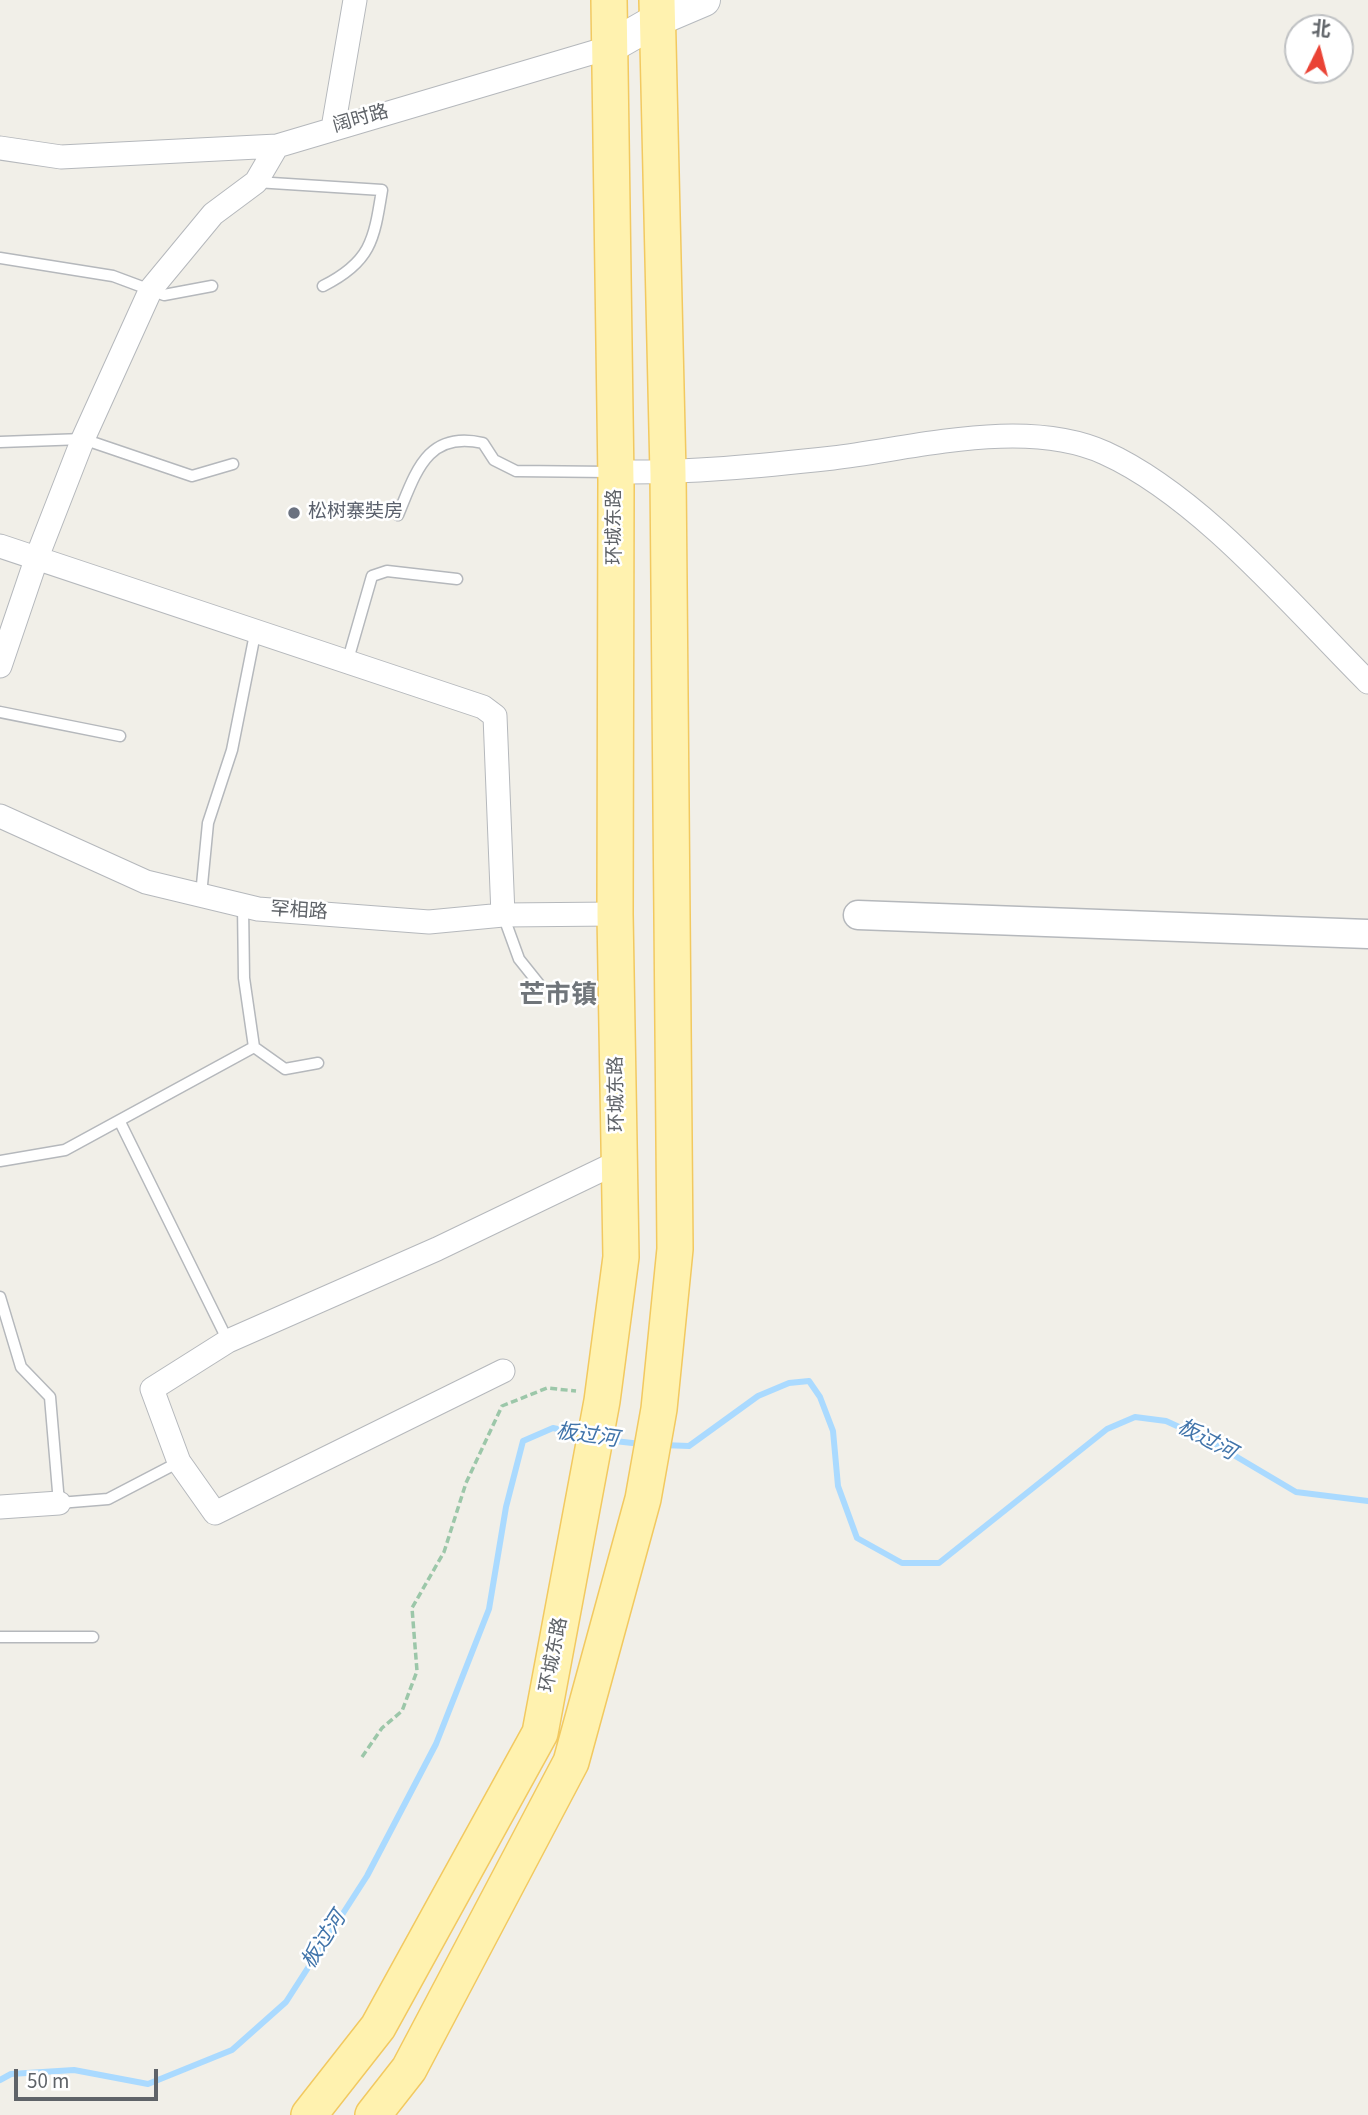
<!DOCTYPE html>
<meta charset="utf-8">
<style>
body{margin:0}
#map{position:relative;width:1368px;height:2115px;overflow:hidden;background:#f1efe8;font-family:"Source Sans 3","Noto Sans SC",sans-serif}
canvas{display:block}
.north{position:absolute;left:1284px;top:14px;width:70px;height:70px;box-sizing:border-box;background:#fff;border:2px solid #bfc1c3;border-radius:50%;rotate:6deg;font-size:19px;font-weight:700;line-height:28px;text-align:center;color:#5f6368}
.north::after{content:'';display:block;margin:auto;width:24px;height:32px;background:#ea4335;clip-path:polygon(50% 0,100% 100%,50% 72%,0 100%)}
.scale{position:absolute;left:14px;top:2069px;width:144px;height:32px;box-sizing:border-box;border:4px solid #5f6368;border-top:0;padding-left:9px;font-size:21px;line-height:24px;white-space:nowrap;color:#5f6368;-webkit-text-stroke:5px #fff;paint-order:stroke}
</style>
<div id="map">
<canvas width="1368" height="2115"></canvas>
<div class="north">北</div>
<div class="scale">50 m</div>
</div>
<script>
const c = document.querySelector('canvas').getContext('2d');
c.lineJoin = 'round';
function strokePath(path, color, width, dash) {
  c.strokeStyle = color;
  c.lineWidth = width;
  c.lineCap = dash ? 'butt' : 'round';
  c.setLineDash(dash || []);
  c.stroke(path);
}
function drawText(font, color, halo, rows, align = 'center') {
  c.font = font + ' "Source Sans 3","Noto Sans SC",sans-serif';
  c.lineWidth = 5;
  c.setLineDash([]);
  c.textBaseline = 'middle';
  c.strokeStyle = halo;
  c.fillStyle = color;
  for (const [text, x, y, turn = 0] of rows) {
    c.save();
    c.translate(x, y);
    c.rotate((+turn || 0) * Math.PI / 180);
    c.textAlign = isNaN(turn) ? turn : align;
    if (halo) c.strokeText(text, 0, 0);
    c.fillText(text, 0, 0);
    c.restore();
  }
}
const stream = new Path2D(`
 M606 1440 641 1444
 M662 1445 689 1446 758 1396 789 1383 809 1381 820 1397 833 1431 838 1486 857 1538 902 1563H939L1107 1429 1135 1417 1166 1421 1210 1441 1296 1492 1368 1501
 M0 2080 11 2074 74 2070 148 2084 232 2050 286 2002 367 1876 436 1744 489 1609 506 1507 523 1441 553 1428 585 1435`);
const path = new Path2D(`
 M362 1757 382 1728 402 1711 417 1671 412 1608 444 1552 466 1483 502 1406 547 1388 576 1391`);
const service = new Path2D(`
 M256 182 382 190C374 240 371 262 323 286
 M0 258 113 276 164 295 212 286
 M0 442 83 439 192 476 233 464
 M398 515C416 472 427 430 483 443L494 460 516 471 610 472
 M347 663 372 576 387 571 457 579
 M0 712 120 736
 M201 895 208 823 232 750 255 634
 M503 915 519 959 539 984
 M254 1047 285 1069 318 1063
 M120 1122 228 1341
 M0 1161 65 1150 254 1047 244 978 243 906
 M0 1297 21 1367 50 1397 59 1503 108 1499 179 1462
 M0 1637H93`);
const minor = new Path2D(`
 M333 128 355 0
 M0 148 61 157 277 146 608 48
 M616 472C688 473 761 466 833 458 916 448 1025 417 1105 453 1200 496 1294 608 1368 682
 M0 546 483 707 495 716 503 915
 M0 666 37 557 83 439 151 289 213 214 256 182 277 146
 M0 816 146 882 258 909 429 922 503 915 615 914
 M503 1371 215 1513 179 1462 152 1389 228 1341 437 1249 620 1161
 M0 1507 59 1503`);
const tertiary = new Path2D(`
 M858 915 1368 934`);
const secondary = new Path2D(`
 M608 48 657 20 704 0`);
const primary = new Path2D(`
 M309 2115 378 2027 540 1733 602 1401 621 1257 615 914 616 481 609 0
 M373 2115 409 2069 571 1762 643 1499 659 1409 675 1249 668 473 657 0`);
const markers = [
 [294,513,7,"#6b7280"]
];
const streetNames = [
 ["阔时路",361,120,-16],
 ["环城东路",616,527,-90],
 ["罕相路",299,912,4],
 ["环城东路",618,1094,-91],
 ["环城东路",555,1655,-79]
];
const worshipNames = [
 ["松树寨奘房",308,513]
];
const waterNames = [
 ["板过河",587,1437,8],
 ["板过河",1206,1441,28],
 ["板过河",325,1941,-57]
];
const districtNames = [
 ["芒市镇",558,997]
];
strokePath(stream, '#aadaff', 6);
strokePath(service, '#b5b8bc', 13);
strokePath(minor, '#b5b8bc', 25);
strokePath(tertiary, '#b5b8bc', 31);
strokePath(secondary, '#b6babf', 34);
strokePath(primary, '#f2c960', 38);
strokePath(path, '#9cc7a9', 3.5, [7, 3.5]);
strokePath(service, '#fff', 10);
strokePath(minor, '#fff', 23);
strokePath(tertiary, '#fff', 28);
strokePath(secondary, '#fff', 32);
strokePath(primary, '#fff2af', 35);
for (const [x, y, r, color] of markers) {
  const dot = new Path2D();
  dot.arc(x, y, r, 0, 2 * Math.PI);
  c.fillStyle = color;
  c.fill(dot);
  strokePath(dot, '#fff', 2.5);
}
drawText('19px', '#5f6368', '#fff', streetNames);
drawText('19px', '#5b616d', '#fff', worshipNames, 'left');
drawText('italic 21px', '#4174aa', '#fff', waterNames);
drawText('bold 26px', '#70757a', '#fff', districtNames);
</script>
